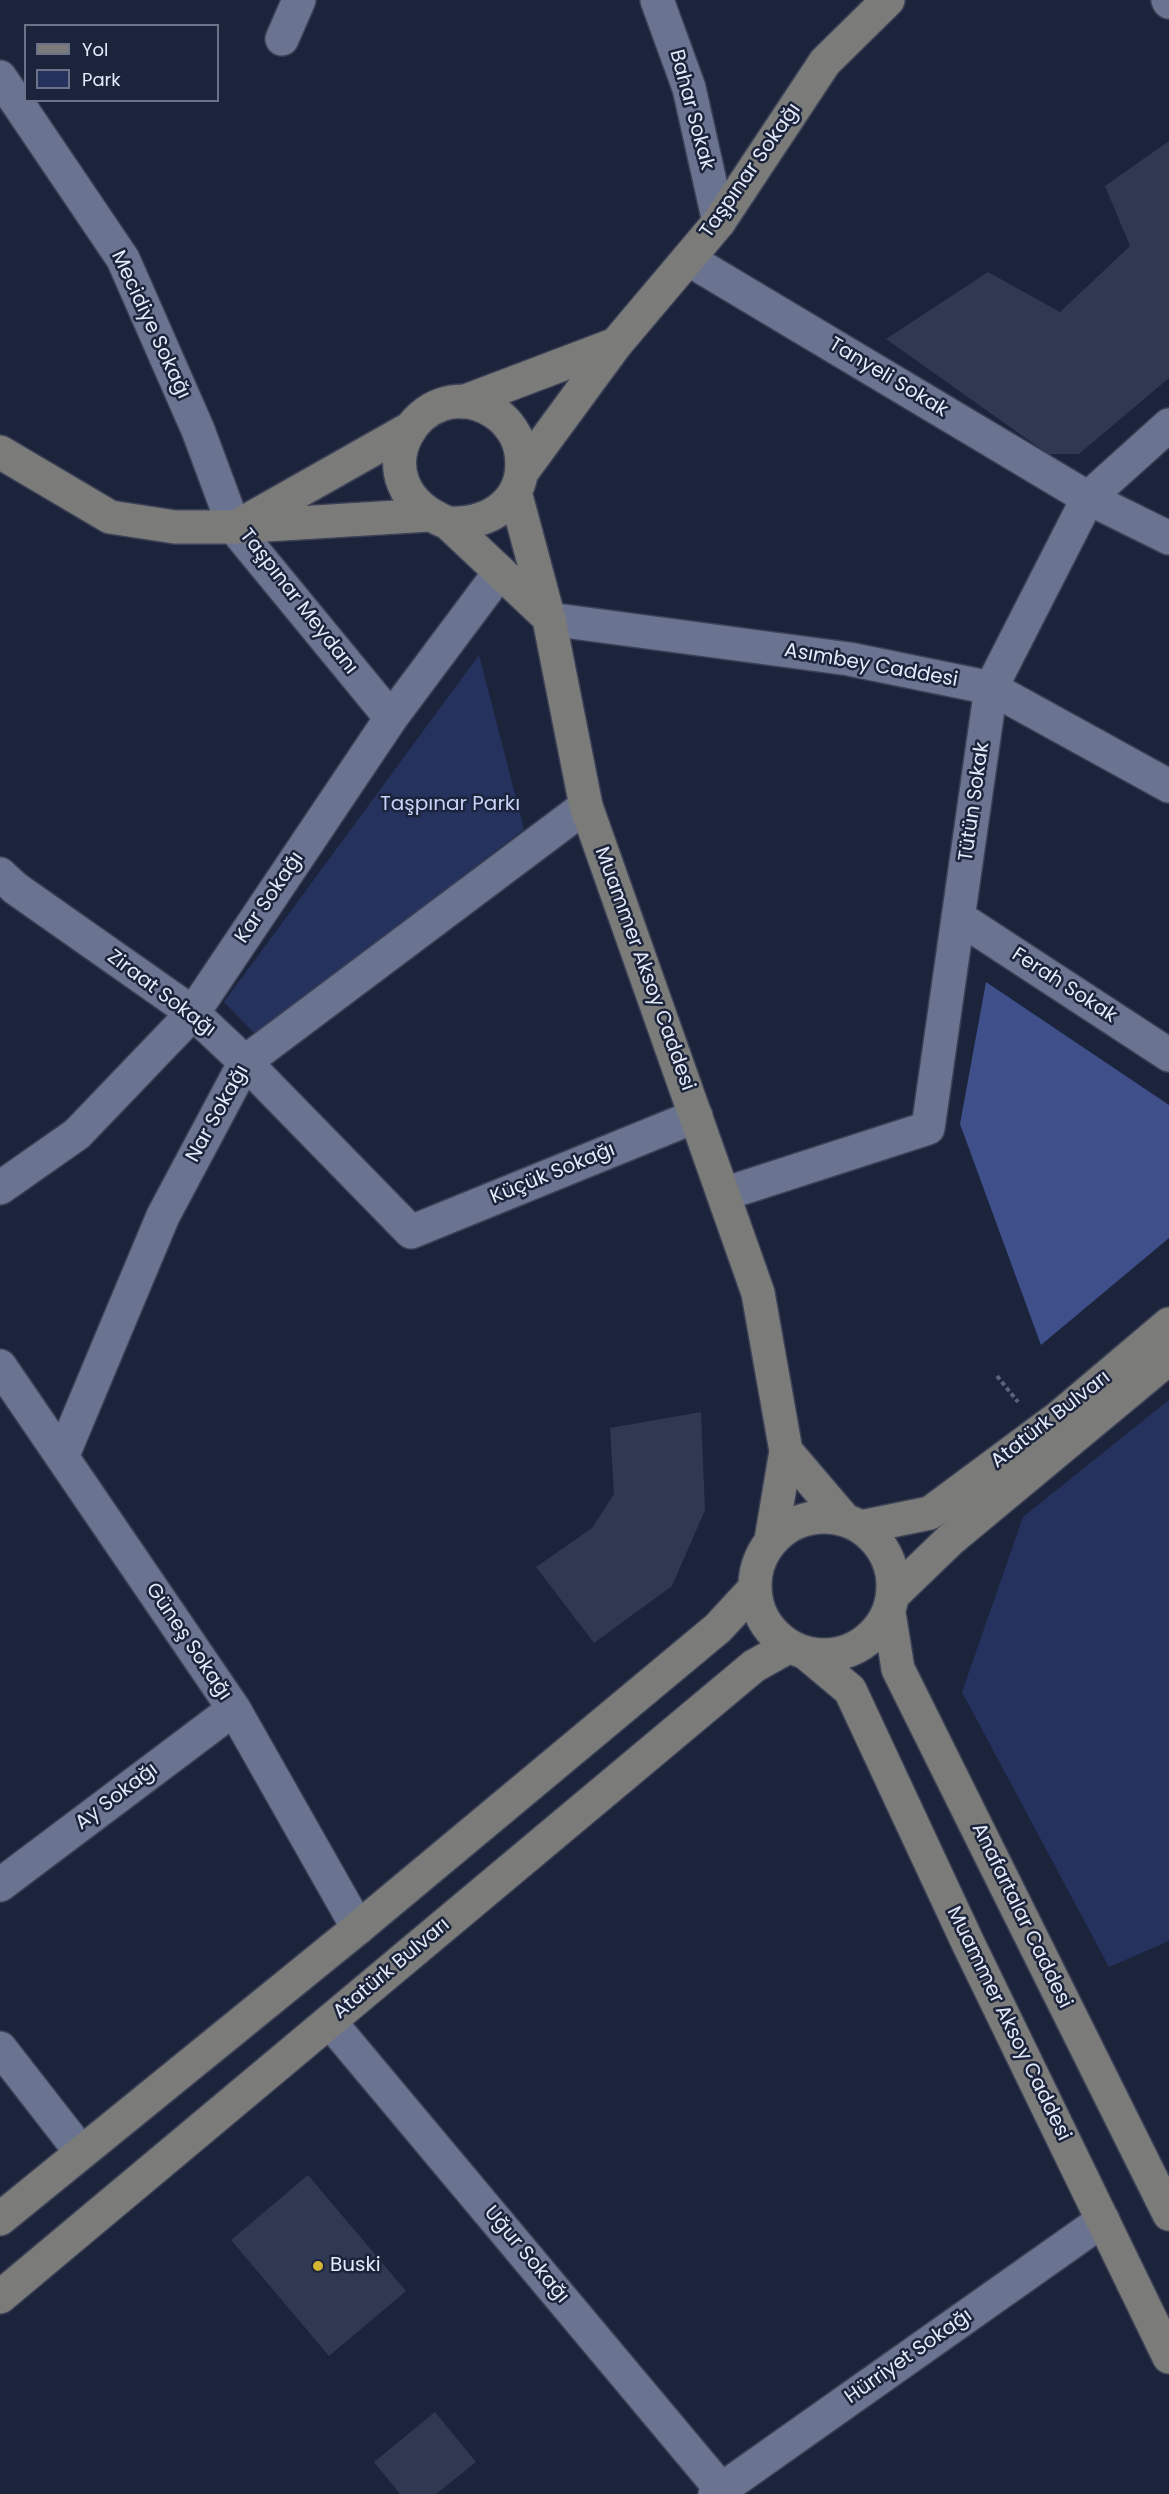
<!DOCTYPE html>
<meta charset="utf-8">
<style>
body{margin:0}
#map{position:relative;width:1169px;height:2494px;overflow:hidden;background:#1c243c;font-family:Poppins,sans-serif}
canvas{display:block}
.legend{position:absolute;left:24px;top:24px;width:195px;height:78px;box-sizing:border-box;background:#1c243c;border:2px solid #6c7388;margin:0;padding:8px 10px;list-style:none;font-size:18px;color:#e3eafa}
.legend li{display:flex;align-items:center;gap:12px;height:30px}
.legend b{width:30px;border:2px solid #6c7388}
</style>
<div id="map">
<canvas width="1169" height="2494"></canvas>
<ul class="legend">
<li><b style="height:8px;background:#7b7c7a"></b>Yol</li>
<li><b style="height:16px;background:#26325e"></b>Park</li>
</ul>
</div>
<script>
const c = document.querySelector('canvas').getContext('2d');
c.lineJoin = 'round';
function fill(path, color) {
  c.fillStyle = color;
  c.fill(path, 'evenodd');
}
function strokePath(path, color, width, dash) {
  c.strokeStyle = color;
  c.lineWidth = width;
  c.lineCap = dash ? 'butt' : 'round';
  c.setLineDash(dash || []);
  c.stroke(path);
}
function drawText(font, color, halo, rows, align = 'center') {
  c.font = font + ' Poppins,sans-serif';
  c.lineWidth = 5;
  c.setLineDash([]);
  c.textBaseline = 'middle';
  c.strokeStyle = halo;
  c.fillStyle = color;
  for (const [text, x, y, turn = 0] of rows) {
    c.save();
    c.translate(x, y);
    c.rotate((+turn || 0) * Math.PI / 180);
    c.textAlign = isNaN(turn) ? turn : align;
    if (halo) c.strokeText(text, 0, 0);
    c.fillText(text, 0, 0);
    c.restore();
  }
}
const green = new Path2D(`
 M479 655 524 829 257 1036 224 1002Z
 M1169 1400V1941L1109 1967 962 1692 1023 1517Z`);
const forest = new Path2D(`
 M986 982 1169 1105V1238L1041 1345 960 1124Z`);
const building = new Path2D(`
 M1169 141V378L1079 454H1048L886 339 988 272 1060 312 1130 246 1105 186Z
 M701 1412 705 1510 672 1586 594 1643 536 1567 592 1528 614 1494 610 1428Z
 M308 2175 406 2291 329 2356 231 2240Z
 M435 2412 476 2462 436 2494H400L374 2462Z`);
const path = new Path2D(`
 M997 1376 1018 1402`);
const street = new Path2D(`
 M657 0 689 88 719 222
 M1168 0 1169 2
 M282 39 299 0
 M0 77 123 259 198 430 234 527 391 718
 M688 259 1088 498 1169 538
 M549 619 849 659 991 688 1169 786
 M0 874 15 888 193 1013 245 1062 411 1232 696 1116
 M958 917 1169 1055
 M0 1188 77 1134 193 1013 391 718 500 572
 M724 1194 928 1128 991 688 1088 498 1169 425
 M0 1366 234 1709 358 1928
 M62 1457 163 1216 245 1062 586 806
 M0 1885 234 1709
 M330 2022 721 2489
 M0 2048 81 2152
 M715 2494 1103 2220`);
const secondary = new Path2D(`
 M463 402 616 344
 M0 452 110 517 175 527H234L429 515
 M522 472 616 344 719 222 825 62 888 0
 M515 492 549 619 586 806 758 1293 786 1451 771 1540
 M448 523C490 525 528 501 521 453 519 437 508 421 494 412 421 366 349 484 448 523L549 618
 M241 524 409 429
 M786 1451 844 1519
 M755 1586a69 69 0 1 1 138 0a69 69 0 1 1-138 0Z
 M861 1527 930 1513 1058 1418 1169 1324
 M894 1594 950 1540 1169 1358
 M889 1613 898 1669 1169 2214
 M807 1654 850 1690 968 1943 1169 2357
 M0 2219 358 1928 718 1628 755 1588
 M0 2297 754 1666 788 1647`);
const markers = [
 [318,2266,6,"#d5b534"]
];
const streetNames = [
 ["Bahar Sokak",691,110,75],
 ["Taşpınar Sokağı",751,171,-55],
 ["Mecidiye Sokağı",150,325,65],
 ["Tanyeli Sokak",888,378,31],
 ["Taşpınar Meydanı",298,602,52],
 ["Asımbey Caddesi",871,666,10],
 ["Tütün Sokak",975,802,-82],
 ["Kar Sokağı",270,898,-56],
 ["Muammer Aksoy Caddesi",644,969,70],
 ["Ferah Sokak",1064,986,33],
 ["Ziraat Sokağı",161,994,37],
 ["Nar Sokağı",218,1114,-61],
 ["Küçük Sokağı",553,1174,-22],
 ["Atatürk Bulvarı",1051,1420,-38],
 ["Güneş Sokağı",188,1642,56],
 ["Ay Sokağı",117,1797,-37],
 ["Anafartalar Caddesi",1021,1916,64],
 ["Atatürk Bulvarı",392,1969,-40],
 ["Muammer Aksoy Caddesi",1008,2024,64],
 ["Uğur Sokağı",526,2255,50],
 ["Hürriyet Sokağı",909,2357,-35]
];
const parkNames = [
 ["Taşpınar Parkı",450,805]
];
const poiNames = [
 ["Buski",330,2266]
];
fill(green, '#26325e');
fill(forest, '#3e4f8a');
fill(building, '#303852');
strokePath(street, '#3c4156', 36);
strokePath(secondary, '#3c4156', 36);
strokePath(path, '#5b6378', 4, [4.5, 3]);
strokePath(street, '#6a7491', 33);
strokePath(secondary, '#7b7c7a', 33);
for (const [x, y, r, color] of markers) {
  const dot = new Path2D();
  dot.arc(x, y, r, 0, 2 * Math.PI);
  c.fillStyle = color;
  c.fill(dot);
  strokePath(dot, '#1c243c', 2);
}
drawText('20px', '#e3eafa', '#1c243c', streetNames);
drawText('20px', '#c7d4f8', '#1c243c', parkNames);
drawText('20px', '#e3eafa', '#1c243c', poiNames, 'left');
</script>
